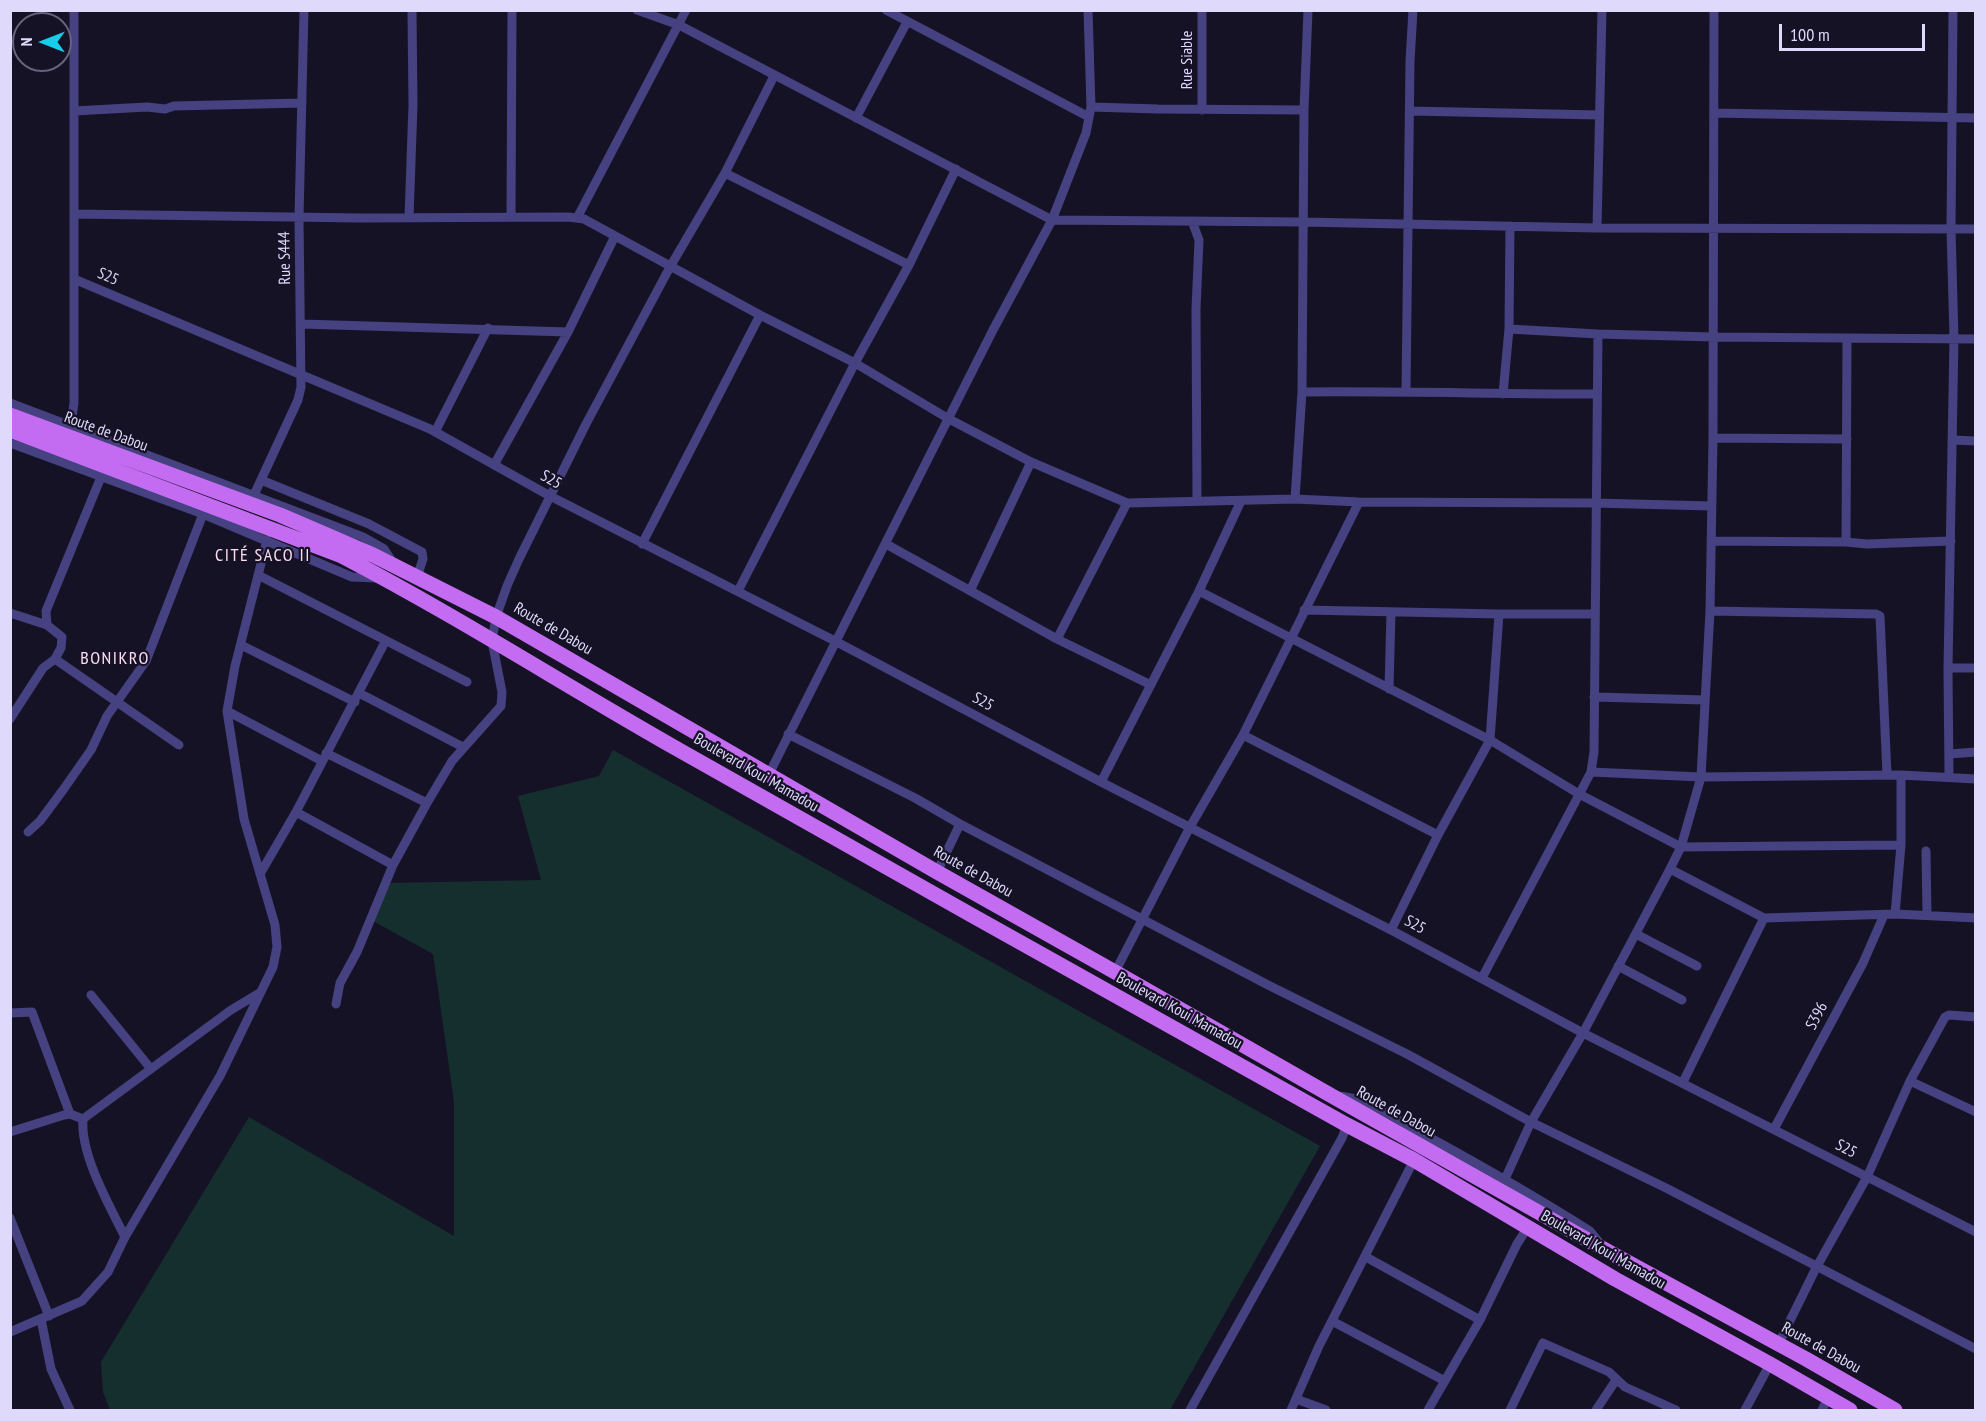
<!DOCTYPE html>
<meta charset="utf-8">
<style>
body{margin:0}
#map{position:relative;width:1986px;height:1421px;overflow:hidden;background:#161226;font-family:"PT Sans Narrow",sans-serif}
canvas{display:block}
.frame{position:absolute;inset:0;border:12px solid #dfdafb;pointer-events:none}
.north{position:absolute;left:12px;top:12px;width:60px;height:60px;box-sizing:border-box;background:#161226;border:2px solid #66627b;border-radius:50%;rotate:270deg;font-size:16px;font-weight:700;line-height:24px;text-align:center;color:#dfdafb}
.north::after{content:'';display:block;margin:auto;width:21px;height:27px;background:#19cce9;clip-path:polygon(50% 0,100% 100%,50% 72%,0 100%)}
.scale{position:absolute;left:1779px;top:24px;width:146px;height:27px;box-sizing:border-box;border:3px solid #dfdafb;border-top:0;padding-left:8px;font-size:18px;line-height:21px;white-space:nowrap;color:#dfdafb;-webkit-text-stroke:4px #161226;paint-order:stroke}
</style>
<div id="map">
<canvas width="1986" height="1421"></canvas>
<div class="frame"></div>
<div class="north">N</div>
<div class="scale">100 m</div>
</div>
<script>
const c = document.querySelector('canvas').getContext('2d');
c.lineJoin = 'round';
function fill(path, color) {
  c.fillStyle = color;
  c.fill(path, 'evenodd');
}
function strokePath(path, color, width, dash) {
  c.strokeStyle = color;
  c.lineWidth = width;
  c.lineCap = dash ? 'butt' : 'round';
  c.setLineDash(dash || []);
  c.stroke(path);
}
function drawText(font, color, halo, rows, align = 'center') {
  c.font = font + ' "PT Sans Narrow",sans-serif';
  c.lineWidth = 4.5;
  c.setLineDash([]);
  c.textBaseline = 'middle';
  c.strokeStyle = halo;
  c.fillStyle = color;
  for (const [text, x, y, turn = 0] of rows) {
    c.save();
    c.translate(x, y);
    c.rotate((+turn || 0) * Math.PI / 180);
    c.textAlign = isNaN(turn) ? turn : align;
    if (halo) c.strokeText(text, 0, 0);
    c.fillText(text, 0, 0);
    c.restore();
  }
}
const green = new Path2D(`
 M613 750 1320 1146 1170 1410H110L103 1392 101 1362 249 1117 454 1236V1102L433 954 373 921 390 883 541 880 518 796 599 776Z`);
const street = new Path2D(`
 M637 10 679 25 1052 220 1303 222 1597 228 1976 229
 M886 10 1089 117
 M1202 10V110
 M1091 107 1158 109 1304 110
 M74 111 147 107 165 109 174 106 302 103
 M1410 111 1599 115
 M1714 113 1976 118
 M856 118 907 22
 M725 173 909 265
 M74 214 360 218 568 217 584 219 760 315 855 363 949 419 1031 462 1127 503 1295 499 1359 502 1595 503 1711 506
 M511 217 512 10
 M409 218 413 105 412 10
 M577 218 686 10
 M1192 221 1199 240 1196 309 1197 500
 M1597 228 1602 10
 M74 279 430 429 550 496 835 641 1101 782 1391 930 1583 1033 1976 1232
 M301 324 568 332
 M1509 329 1598 334 1714 337 1976 339
 M1406 391 1410 61 1413 10
 M1302 392C1400 391 1499 394 1597 394
 M1503 394 1509 329 1510 226
 M10 403 363 537 384 549 393 563
 M71 425 74 403V10
 M435 432 488 328
 M1713 438 1847 439
 M1952 440 1976 441
 M10 443 203 514 352 577 378 578
 M494 465 568 332 615 236
 M261 480 369 524 422 552 423 559 417 577
 M254 495 298 400 301 387 299 217 304 10
 M1295 499 1302 392 1304 110 1308 10
 M1711 541 1846 542 1867 544 1951 541
 M1846 542 1847 339
 M642 544 760 315
 M886 544 1057 639 1151 685
 M258 575 467 682
 M738 591 855 363 909 265 956 169
 M970 591 1031 462
 M1199 591 1490 740 1579 794 1681 847 1901 845
 M1304 610 1499 614H1595
 M1710 611 1876 614 1880 616 1887 775
 M10 613 47 625
 M1057 639 1127 503
 M241 645 355 702
 M55 659 179 745
 M1948 668H1976
 M1389 689 1391 612
 M359 693 463 747
 M1594 697 1705 700
 M227 711 322 761
 M10 719 43 668 55 659 61 648 62 637 47 625 46 611 101 477
 M788 734 915 798 960 824 1270 986 1407 1054 1531 1122 1668 1189 1976 1349
 M1243 735 1438 835
 M326 753 427 803
 M1949 754 1976 752
 M1591 772 1701 777 1901 775 1976 779
 M769 774 993 330 1052 220 1086 133 1091 107 1088 10
 M1949 776 1948 668 1954 338 1951 229 1953 10
 M1101 782 1199 591 1241 501
 M296 812 393 865
 M28 832 40 821 63 790 91 750 107 716 146 661 203 514
 M1926 851 1927 915
 M1670 869 1764 918 1895 914 1976 918
 M937 872 960 824
 M260 874 296 812 385 642
 M1895 914 1901 845V775
 M1391 930 1438 835 1490 740 1499 614
 M1636 934 1697 966
 M1618 966 1682 1000
 M1115 972 1190 827 1243 735 1359 502
 M1482 978 1591 772 1594 752 1598 334
 M91 995 151 1069
 M336 1004 340 983 357 952 393 865 427 803 452 761 501 706 502 692 492 641 496 617 507 586 519 559 586 424 670 267 725 173 774 76
 M10 1013 32 1012 70 1114
 M1910 1081 1976 1112
 M1683 1082 1764 918
 M1335 1096C1367 1096 1399 1121 1427 1136 1482 1166 1536 1197 1590 1231L1599 1242
 M83 1119C80 1154 109 1205 125 1237
 M1774 1129 1863 963 1884 915
 M10 1132 64 1115 70 1114 83 1119 231 1010 261 992
 M1505 1179 1531 1122 1583 1033 1670 869 1681 847 1701 777 1710 611 1713 438 1714 10
 M10 1218 49 1316
 M1366 1257 1480 1320
 M41 1319 51 1369 70 1410
 M1332 1321 1445 1381
 M10 1332 82 1301 108 1272 125 1237 220 1076 273 967 277 947 275 925 244 819 227 711 235 666 267 540
 M1778 1345 1816 1268 1867 1177 1910 1081 1945 1017 1949 1015 1976 1017
 M1296 1399 1326 1410
 M1190 1410 1342 1138 1347 1125
 M1291 1410 1319 1346 1414 1160
 M1428 1410 1480 1320 1517 1244 1528 1227
 M1510 1410 1543 1343 1609 1372 1625 1387 1676 1410
 M1596 1410 1616 1380
 M1745 1410 1770 1364
 M1822 1410 1828 1398`);
const primary = new Path2D(`
 M10 415 280 515 373 555 496 617 937 872 1115 972 1332 1096 1609 1252 1806 1359 1895 1410
 M10 430 342 556C457 616 566 686 679 750 901 876 1124 1001 1347 1125L1414 1160 1615 1279 1770 1364 1850 1410`);
const streetNames = [
 ["Rue Siable",1187,60,-90],
 ["Rue S444",285,258,-91],
 ["S25",108,277,23],
 ["Route de Dabou",106,432,20],
 ["S25",551,480,29],
 ["Route de Dabou",553,629,30],
 ["S25",983,702,28],
 ["Boulevard Koui Mamadou",756,773,30],
 ["Route de Dabou",973,872,29],
 ["S25",1415,925,28],
 ["Boulevard Koui Mamadou",1179,1011,29],
 ["S396",1817,1016,-62],
 ["Route de Dabou",1396,1112,29],
 ["S25",1846,1149,27],
 ["Boulevard Koui Mamadou",1603,1250,30],
 ["Route de Dabou",1821,1348,29]
];
const neighbourhoodNames = [
 ["CITÉ SACO II",263,556],
 ["BONIKRO",115,659]
];
fill(green, '#152f2f');
strokePath(street, '#464180', 9);
strokePath(primary, '#c46cf1', 15);
drawText('16px', '#dfdafb', '#161226', streetNames);
c.letterSpacing = '1.5px';
drawText('18px', '#fcdcef', '#161226', neighbourhoodNames);
c.letterSpacing = '0px';
</script>
